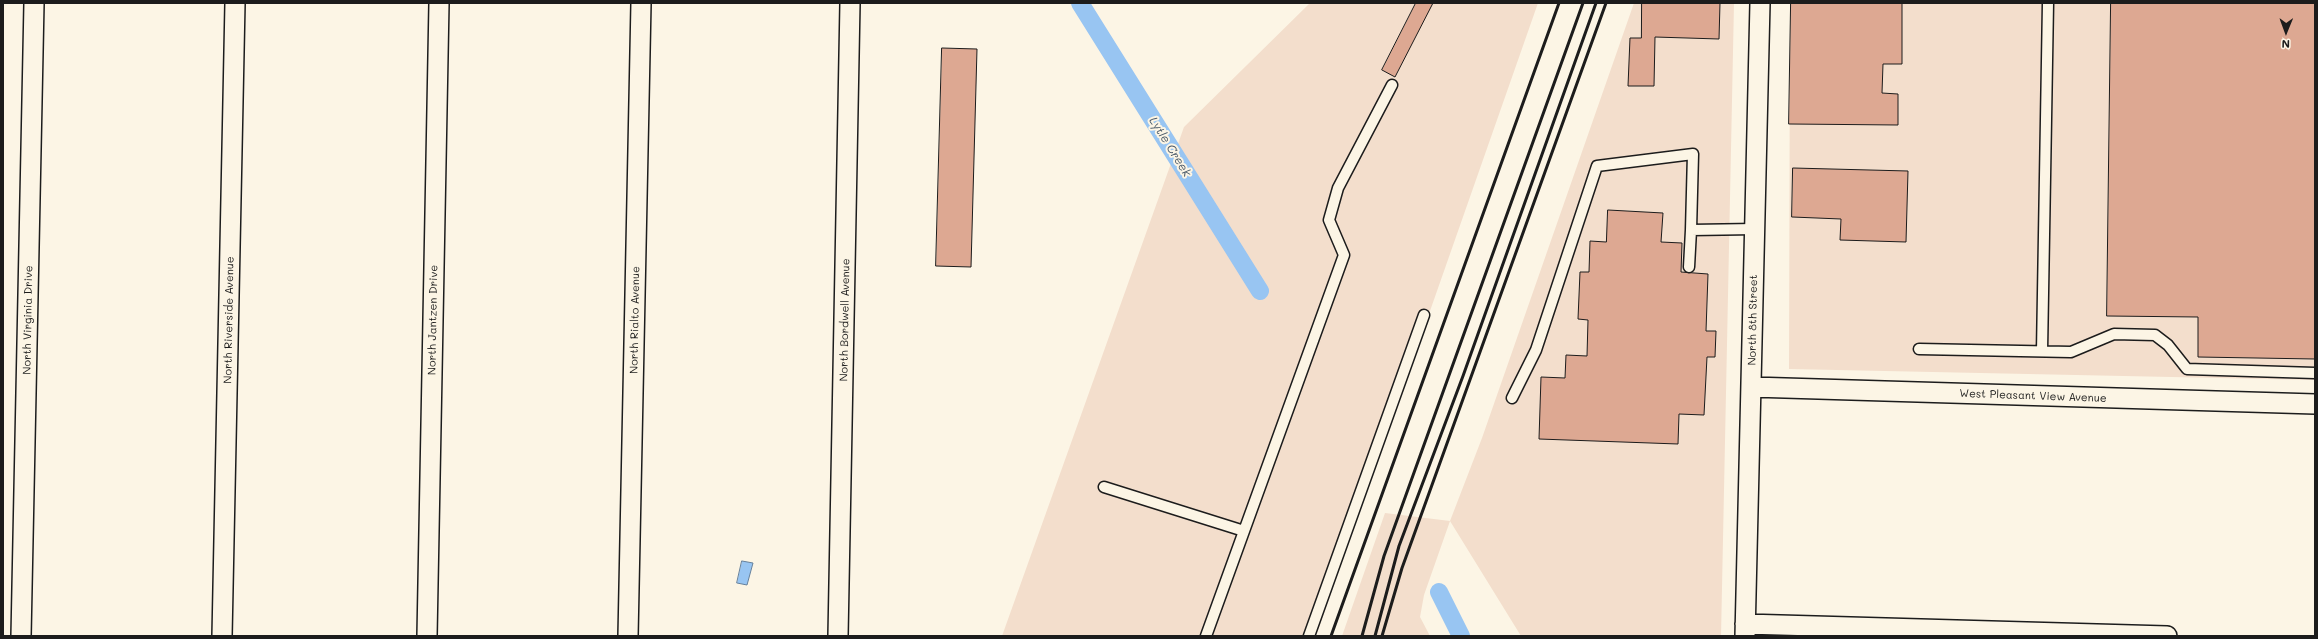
<!DOCTYPE html>
<style>
body{margin:0}
#map{position:relative;width:2318px;height:639px;overflow:hidden;background:#fcf5e5;font-family:Mali,sans-serif}
canvas{display:block}
.frame{position:absolute;inset:0;border:4px solid #1c1c1c;pointer-events:none}
.north{position:absolute;left:2266px;top:12px;width:40px;height:40px;-webkit-text-stroke:3px #fcf5e5;paint-order:stroke;rotate:181deg;font-size:11px;font-weight:700;line-height:16px;text-align:center;color:#1c1c1c}
.north::after{content:'';display:block;margin:auto;width:14px;height:18px;background:#1c1c1c;clip-path:polygon(50% 0,100% 100%,50% 72%,0 100%)}
</style>
<div id="map">
<canvas width="2318" height="639"></canvas>
<div class="frame"></div>
<div class="north">N</div>
</div>
<script>
const c = document.querySelector('canvas').getContext('2d');
c.lineJoin = 'round';
function fill(path, color) {
  c.fillStyle = color;
  c.fill(path, 'evenodd');
}
function strokePath(path, color, width, dash) {
  c.strokeStyle = color;
  c.lineWidth = width;
  c.lineCap = dash ? 'butt' : 'round';
  c.setLineDash(dash || []);
  c.stroke(path);
}
function drawText(font, color, halo, rows, align = 'center') {
  c.font = font + ' Mali,sans-serif';
  c.lineWidth = 4;
  c.setLineDash([]);
  c.textBaseline = 'middle';
  c.strokeStyle = halo;
  c.fillStyle = color;
  for (const [text, x, y, turn = 0] of rows) {
    c.save();
    c.translate(x, y);
    c.rotate((+turn || 0) * Math.PI / 180);
    c.textAlign = isNaN(turn) ? turn : align;
    if (halo) c.strokeText(text, 0, 0);
    c.fillText(text, 0, 0);
    c.restore();
  }
}
const built = new Path2D(`
 M1310 3H1538L1316 636H1002L1184 127Z
 M1634 3H1734L1721 636H1521L1450 521 1424 595 1420 617 1430 636H1342L1385 513 1450 521 1482 438Z
 M1790 3H2315V380L1789 369Z`);
const water = new Path2D(`
 M742 561 753 563 747 585 737 583Z`);
const canal = new Path2D(`
 M1080 3 1260 291
 M1439 592 1461 636`);
const building = new Path2D(`
 M1416 3H1433L1395 77 1382 70Z
 M1642 3H1720L1719 39 1655 37 1654 86H1628L1630 38H1641Z
 M1791 3H1902V64H1883L1882 93 1898 94V125L1789 124Z
 M2111 3H2315V359L2198 357V317L2107 316Z
 M942 48 977 49 971 267 936 266Z
 M1793 168 1908 171 1906 242 1840 240 1841 219 1792 217Z
 M1608 210 1663 213 1661 242 1682 243 1681 272 1708 274 1706 331H1716L1715 357H1707L1704 415 1679 414 1678 444 1539 439 1541 377 1565 378 1566 355 1587 356 1588 320 1578 319 1580 272H1589L1590 241 1606 242Z`);
const service = new Path2D(`
 M1689 267 1691 230
 M1919 349 2071 352 2114 334 2155 335 2168 345 2187 369 2315 373
 M2042 351 2048 3
 M1512 398 1536 350 1597 166 1693 154 1691 230 1755 229
 M1104 487 1244 531
 M1206 636 1344 255 1329 220 1338 188 1392 85
 M1309 636 1424 315`);
const minor = new Path2D(`
 M1752 387 2315 404
 M1745 624 2167 636
 M21 636 34 3
 M222 636 235 3
 M427 636 439 3
 M628 636 641 3
 M838 636 850 3
 M1745 636 1760 3`);
const rail = new Path2D(`
 M1331 636 1559 3
 M1362 636 1384 556 1583 3
 M1375 636 1399 546 1463 376 1596 3
 M1382 636 1402 568 1606 3`);
const streetNames = [
 ["North Virginia Drive",28,320,-89],
 ["North Riverside Avenue",229,320,-89],
 ["North Jantzen Drive",433,320,-89],
 ["North Rialto Avenue",635,320,-89],
 ["North Bordwell Avenue",845,320,-89],
 ["North 8th Street",1753,320,-89],
 ["West Pleasant View Avenue",2033,396,2]
];
const waterNames = [
 ["Lytle Creek",1170,147,58]
];
fill(built, '#f3decc');
fill(water, '#98c5f2');
strokePath(water, '#66819c', 1);
strokePath(canal, '#98c5f2', 18);
fill(building, '#dda892');
strokePath(building, '#1c1c1c', 1);
strokePath(service, '#1c1c1c', 13);
strokePath(minor, '#1c1c1c', 22);
strokePath(service, '#fcf5e5', 10);
strokePath(minor, '#fcf5e5', 19);
strokePath(rail, '#1c1c1c', 3);
drawText('11px', '#1c1c1c', '#fcf5e5', streetNames);
drawText('italic 12px', '#475767', '#fcf5e5', waterNames);
</script>
